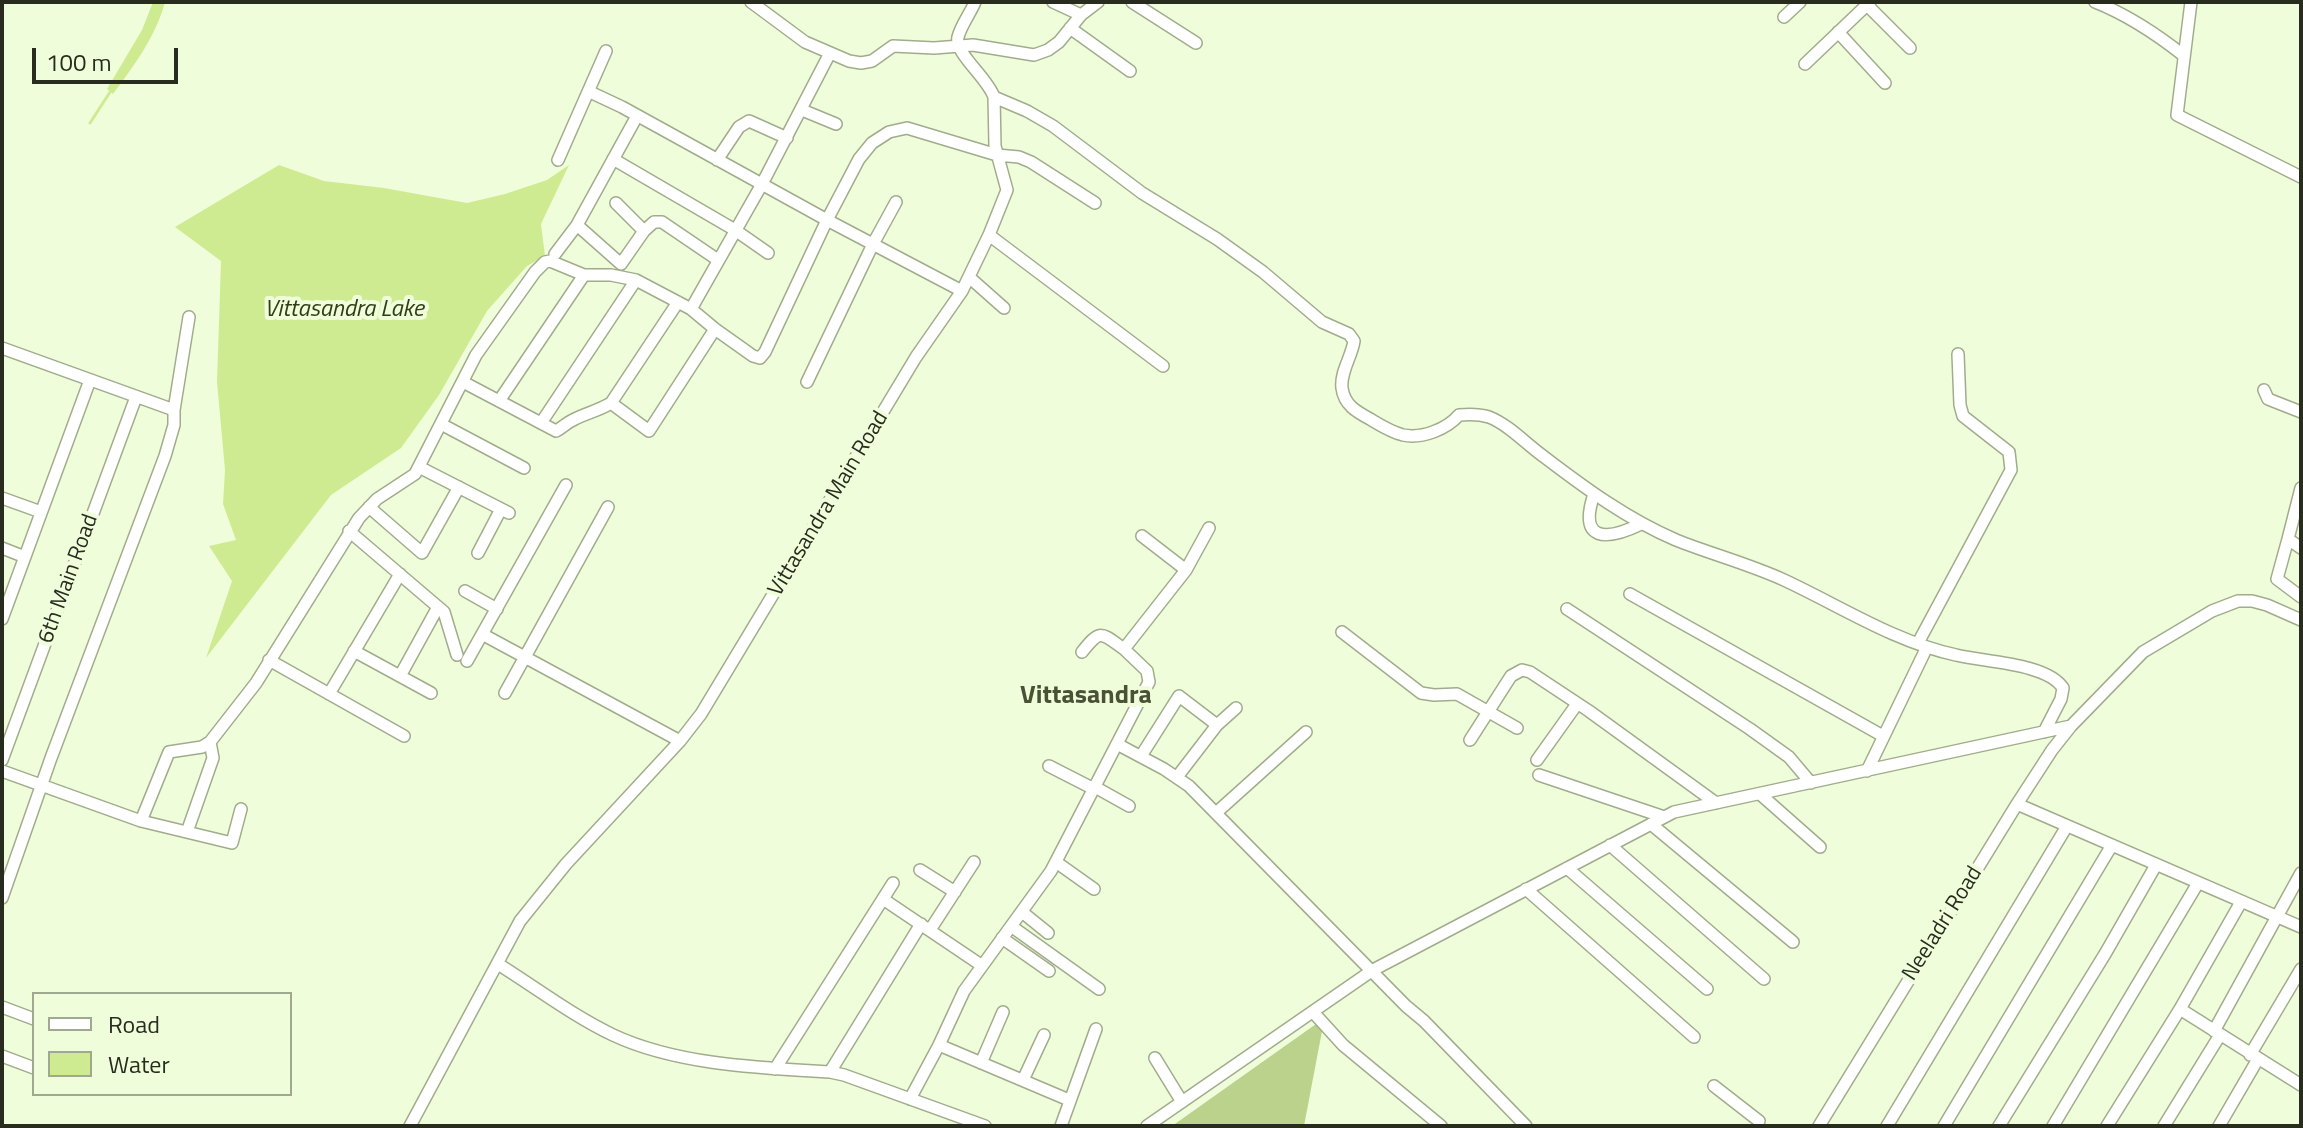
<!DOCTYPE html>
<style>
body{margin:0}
#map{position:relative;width:2303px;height:1128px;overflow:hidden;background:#f0fdda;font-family:"Titillium Web",sans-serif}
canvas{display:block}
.frame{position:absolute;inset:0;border:4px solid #272c1f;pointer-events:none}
.legend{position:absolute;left:32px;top:992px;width:260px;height:104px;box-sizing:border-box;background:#f0fdda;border:2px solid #a0a98f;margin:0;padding:10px 14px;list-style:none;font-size:24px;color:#272c1f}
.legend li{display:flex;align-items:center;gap:16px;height:40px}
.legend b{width:40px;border:2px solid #a0a98f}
.scale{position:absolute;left:32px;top:48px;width:146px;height:36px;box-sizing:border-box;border:4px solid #272c1f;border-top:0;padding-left:10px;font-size:24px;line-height:28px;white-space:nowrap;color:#272c1f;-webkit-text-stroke:6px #f0fdda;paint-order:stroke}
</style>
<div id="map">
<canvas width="2303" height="1128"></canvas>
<div class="frame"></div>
<ul class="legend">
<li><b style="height:10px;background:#fff"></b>Road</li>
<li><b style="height:22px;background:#cfeb91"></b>Water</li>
</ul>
<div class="scale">100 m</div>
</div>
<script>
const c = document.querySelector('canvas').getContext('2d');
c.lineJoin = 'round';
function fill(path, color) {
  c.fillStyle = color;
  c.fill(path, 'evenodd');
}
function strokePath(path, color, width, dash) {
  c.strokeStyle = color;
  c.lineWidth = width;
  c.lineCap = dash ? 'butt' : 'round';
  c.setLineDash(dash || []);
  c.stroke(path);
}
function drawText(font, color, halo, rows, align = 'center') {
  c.font = font + ' "Titillium Web",sans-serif';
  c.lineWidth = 8;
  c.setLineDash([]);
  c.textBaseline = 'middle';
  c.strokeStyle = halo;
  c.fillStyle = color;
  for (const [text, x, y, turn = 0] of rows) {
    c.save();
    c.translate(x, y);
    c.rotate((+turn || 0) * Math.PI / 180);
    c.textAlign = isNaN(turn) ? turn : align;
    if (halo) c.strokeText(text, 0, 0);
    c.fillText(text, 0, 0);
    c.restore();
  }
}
const green = new Path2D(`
 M1316 1024 1322 1031 1304 1126H1172Z`);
const water = new Path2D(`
 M153 2H165C156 36 134 66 113 94L107 89 142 30Z
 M279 165 324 181 384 188 467 203 505 194 547 180 569 165 541 224 545 256 527 266 487 311 439 395 401 448 331 495 206 658 232 581 209 546 236 540 223 504 225 470 217 382 221 261 175 227Z`);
const stream = new Path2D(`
 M90 123 112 89`);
const minor = new Path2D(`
 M751 2 805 42 849 61 861 63 872 61 893 46 934 48 973 45 1034 55 1048 50 1059 42 1081 15
 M1053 2 1081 15 1098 2
 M1132 2 1196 43
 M2095 2C2128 15 2155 33 2183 55
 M2191 2 2177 115 2301 177
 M1867 5 1910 48
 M1784 17 1800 2
 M1070 28 1130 71
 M1838 32 1885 83
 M1805 64 1870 2
 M590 92 622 107 827 220 962 291
 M994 97 1027 111 1053 126 1142 193 1217 239 1263 272 1322 322 1349 334 1354 341C1352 356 1340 372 1342 388 1344 405 1357 412 1370 419 1380 425 1391 432 1403 435 1422 439 1447 429 1459 415 1469 414 1479 414 1489 417 1509 425 1525 443 1543 456 1585 488 1627 519 1676 540 1711 554 1749 564 1784 580 1840 606 1895 642 1956 655 1984 662 2047 663 2063 688L2061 699 2044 732
 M802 110 836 124
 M613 159 735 230 768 253
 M558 160 606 51
 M717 160 739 127 749 121 787 138
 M616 203 644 231
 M577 225 621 264 644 231 654 222H662L718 260
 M989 235 1163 366
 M555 254 577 225 637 116
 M969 277 1004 308
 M691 309 762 184 830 53
 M2 348 174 410V425L165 456 51 758 2 898
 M463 382 556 431C562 428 566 423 573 420 586 413 598 411 611 403L678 302
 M807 382 873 244 896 202
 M2264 390 2268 399 2301 412
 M499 401 584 275
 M611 403 649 431 715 329
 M174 410 189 317
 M541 423 636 280
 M441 424 524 468
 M419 467 509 513
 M2301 488 2288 539 2301 548
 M1594 494C1578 542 1606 541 1641 524
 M2 498 41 512
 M369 507 422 553 459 487
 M349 531 444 612 457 655
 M1142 536 1186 570
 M2288 539 2277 579 2301 597
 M2 548 25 557
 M478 553 501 509
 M465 591 497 609
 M1630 594 1883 736
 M1567 609 1750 729 1789 757 1811 783
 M2 619 90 380
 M1342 632 1421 693 1434 695 1457 694 1517 728
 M482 634 680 741
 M1918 643 2011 470 2009 452 1963 416 1960 405 1958 354
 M354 651 431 693
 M1082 652C1101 628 1101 633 1124 649
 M269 660 404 736
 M467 661 566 485
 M400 676 438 607
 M505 693 608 507
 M329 694 400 574
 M1470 740 1511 676 1522 670 1530 672 1589 711 1716 803
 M1117 744 1164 769 1189 786 1406 1006 1424 1021 1526 1126
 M1141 756 1179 696 1217 725
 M2 760 136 397
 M1537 760 1577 704
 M1049 766 1094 789
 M2 771 141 821 232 843 241 809
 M1867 771 1927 647
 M1539 775 1664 817
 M1177 777 1217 725 1236 708
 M1095 787 1129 806
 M1760 794 1820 847
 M2017 804 2301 927
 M1217 812 1306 732
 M141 821 169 752 202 747 210 742 256 683 359 518 377 499 415 474 476 355 535 272 545 262 550 261 584 275H611L636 280 691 309 715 329 753 356 760 358 765 352 827 220 859 159 872 143 889 132 907 128 997 155 1019 157 1031 162 1095 203
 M1651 824 1793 942
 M187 832 213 758 210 742
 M1610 845 1764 979
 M1056 862 1094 889
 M1567 868 1707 989
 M920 870 955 892
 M1526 889 1694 1037
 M883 899 981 965
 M1022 912 1048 933
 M1011 926 1099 989
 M930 930 974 862
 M1002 938 1049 971
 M498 964C535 987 573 1016 613 1035 677 1065 761 1068 830 1072L844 1075 985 1126
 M2 1007 34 1019
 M2180 1009 2301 1085
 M1313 1012 1343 1045 1441 1126
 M2214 1031 2301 873
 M939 1045 1069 1100
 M2250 1055 2301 969
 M2 1056 34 1068
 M1155 1058 1182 1102
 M981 1063 1003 1012
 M775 1069 893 883
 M830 1072 921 924
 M1023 1080 1044 1035
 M1714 1086 1759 1121
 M910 1099 939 1045 964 991 1051 871 1149 682 1147 671 1124 649 1186 570 1209 528
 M410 1126 520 921 566 864 680 741 701 714 916 357 962 291 989 235 1007 190 995 146 994 97C987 77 954 53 958 37 961 25 970 14 975 2
 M1061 1126 1096 1029
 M1147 1126 1373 970 1674 812 2071 726
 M1819 1126 2017 804 2052 750 2071 726 2143 652 2212 611 2238 601H2252L2267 605 2301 620
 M1887 1126 2067 826
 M1944 1126 2112 845
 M1999 1126 2105 954 2156 865
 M2053 1126 2198 883
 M2107 1126 2180 1009 2241 902
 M2164 1126 2220 1035
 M2219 1126 2258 1059`);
const streetNames = [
 ["Vittasandra Main Road",829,504,-59],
 ["6th Main Road",69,579,-70],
 ["Neeladri Road",1943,924,-58]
];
const waterNames = [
 ["Vittasandra Lake",344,310]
];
const quarterNames = [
 ["Vittasandra",1086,697]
];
fill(green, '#bbd28c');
fill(water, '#cfeb91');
strokePath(stream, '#cfeb91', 3);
strokePath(minor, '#a1ac8c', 14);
strokePath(minor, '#fff', 11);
drawText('22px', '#272c1f', '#f0fdda', streetNames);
drawText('italic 24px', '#323d18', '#f0fdda', waterNames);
drawText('bold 26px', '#495236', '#f0fdda', quarterNames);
</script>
